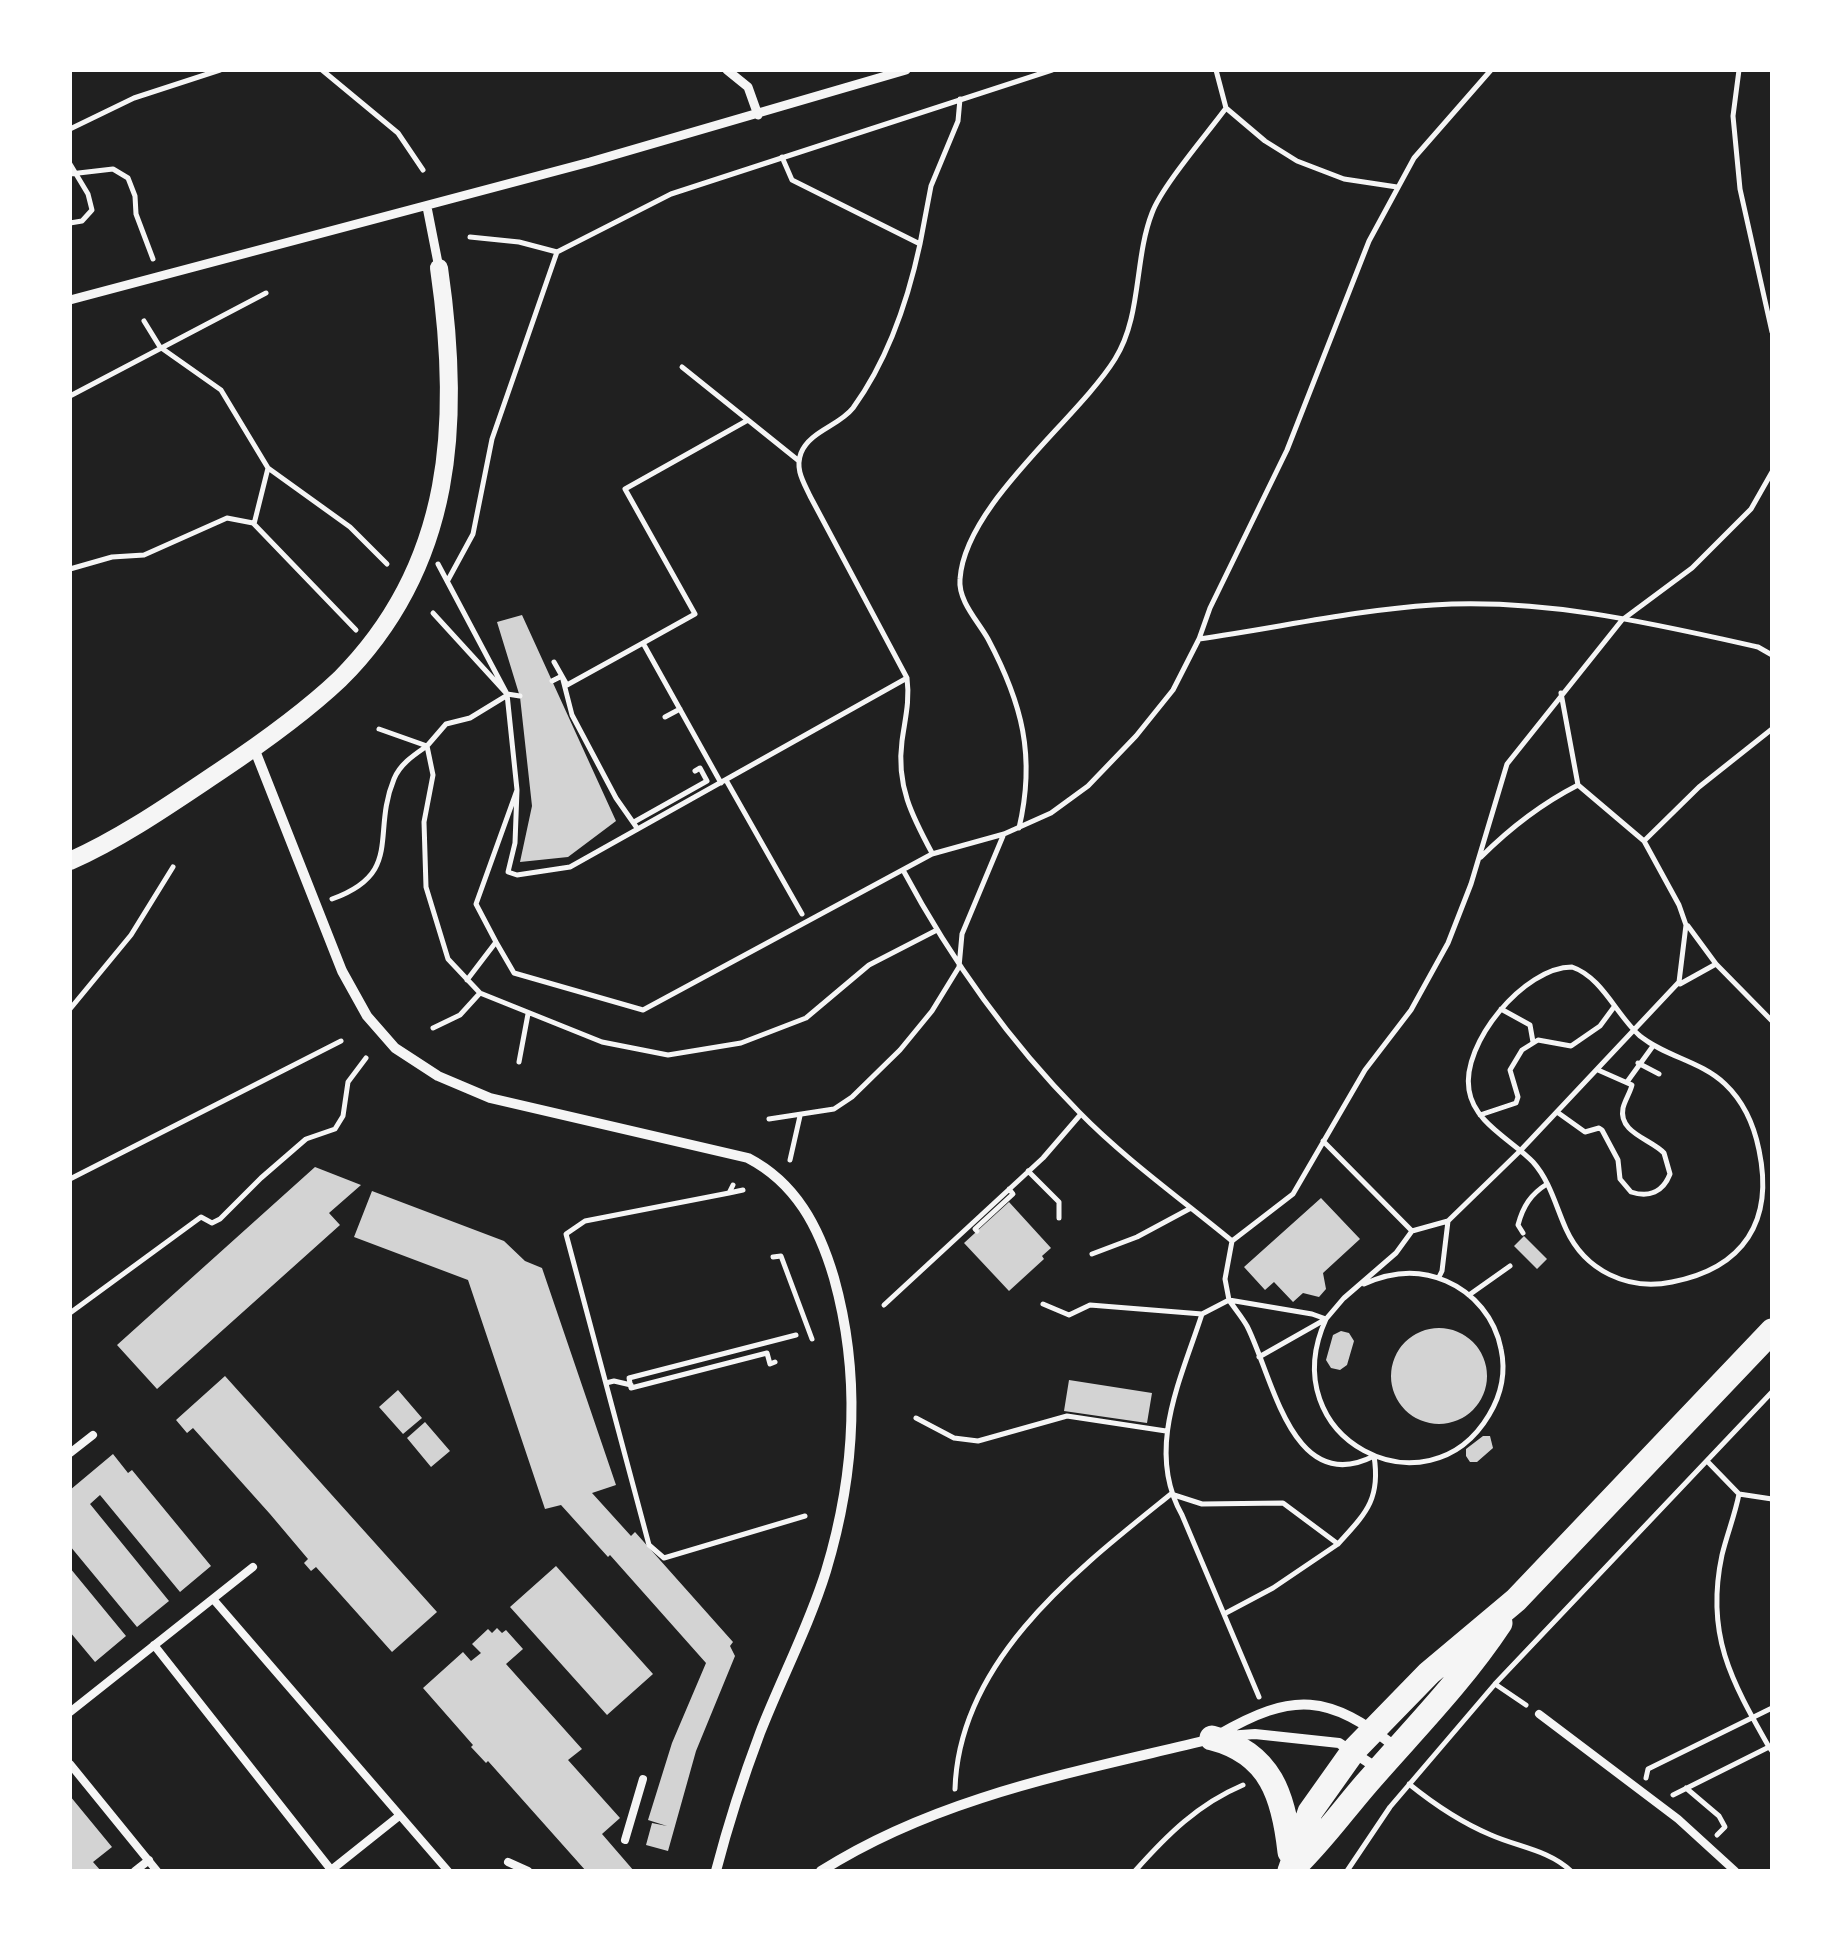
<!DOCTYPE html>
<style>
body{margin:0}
#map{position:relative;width:1842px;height:1941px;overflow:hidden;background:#111;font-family:Lato,sans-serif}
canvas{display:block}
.frame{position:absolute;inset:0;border:72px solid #fff;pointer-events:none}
</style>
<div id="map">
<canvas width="1842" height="1941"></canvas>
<div class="frame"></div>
</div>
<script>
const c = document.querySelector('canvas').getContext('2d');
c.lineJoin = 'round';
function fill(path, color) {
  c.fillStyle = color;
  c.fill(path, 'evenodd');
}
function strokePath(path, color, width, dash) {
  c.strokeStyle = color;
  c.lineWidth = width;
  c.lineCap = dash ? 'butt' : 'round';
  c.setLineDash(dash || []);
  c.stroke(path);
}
const green = new Path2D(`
 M70 70H1772V1871H70Z`);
const building = new Path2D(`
 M522 615 616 821 568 857 520 862 532 806 520 697 497 622Z
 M315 1167 361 1185 329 1213 340 1225 157 1389 117 1345Z
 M372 1191 504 1241 525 1261 542 1268 616 1485 592 1493 631 1536 635 1532 733 1642 730 1646 735 1656 696 1751 668 1851 646 1845 652 1823 667 1826 648 1820 672 1743 706 1663 610 1555 608 1557 561 1505 545 1509 468 1280 354 1237Z
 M1321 1198 1360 1239 1323 1273 1326 1289 1319 1297 1303 1293 1293 1302 1274 1282 1265 1290 1244 1267Z
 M1009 1202 1051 1248 1042 1256 1044 1259 1009 1291 964 1243Z
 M1524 1236 1547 1259 1537 1269 1514 1246Z
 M1391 1376a48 48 0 1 1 96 0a48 48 0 1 1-96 0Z
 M1341 1331 1349 1333 1354 1341 1347 1365 1340 1370 1331 1368 1326 1360 1333 1335Z
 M225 1376 437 1612 392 1652 316 1567 311 1571 304 1563 308 1559 270 1514 193 1428 187 1433 176 1420Z
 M1069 1380 1152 1393 1147 1423 1064 1411Z
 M398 1390 422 1418 403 1434 379 1407Z
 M425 1422 450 1451 431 1467 407 1438Z
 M1483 1436H1490L1493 1448 1477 1462H1470L1466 1456V1449Z
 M113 1454 128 1473 132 1470 211 1566 180 1592 100 1495 90 1504 169 1601 137 1627 70 1546V1490Z
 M556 1566 653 1674 607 1715 510 1607Z
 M70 1568 126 1636 95 1662 70 1632Z
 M497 1628 502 1633 506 1630 523 1649 506 1664 582 1749 568 1760 620 1818 602 1834 634 1871H586L488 1761 486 1763 471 1747 473 1745 423 1688 463 1652 471 1661 481 1653 472 1644 488 1629 492 1633Z
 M70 1796 112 1847 93 1862 101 1871H70Z`);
const path = new Path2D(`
 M322 70 398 133 423 170
 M1216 70 1226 108 1265 141 1297 161 1344 179 1397 187
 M1739 70 1733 116 1740 189 1772 332
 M70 129 134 98 220 70
 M782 157 792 180 920 244C908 300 887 361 853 408 839 426 810 431 801 453 795 469 803 481 810 496L907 678C910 701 905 719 902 741 896 785 912 816 932 853
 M70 164 88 194 92 210 82 221 70 223
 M70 174 113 169 128 178 135 196 136 214 153 259
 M470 237 519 242 557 252 671 194 1052 70
 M920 244 931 186 958 121 960 99
 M144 321 160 347 221 390 268 468 254 524
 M682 367 799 461
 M70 396 266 293
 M268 468 350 527 387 564
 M438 564 507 694 517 790 476 904 496 942
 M70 569 112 557 144 555 227 518 253 523 356 630
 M448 580 473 534 492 439 557 252
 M433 613 507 694 520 696
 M1199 639C1277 628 1355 610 1433 605 1544 598 1651 623 1758 647L1772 655
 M554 662 567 685 643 643
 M552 681 562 676 572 715 616 798 637 828
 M665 717 680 709
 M379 729 427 746 446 724 470 718 506 696
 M726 780 802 914
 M721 783 643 643 695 614 625 489 748 420
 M517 790 515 843 508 872 517 875 570 867 907 678
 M634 822 707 781 700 768 695 771
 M1019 828C1036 756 1022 703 988 639 978 621 958 601 960 579 965 504 1077 420 1115 359 1142 316 1134 259 1152 213 1162 186 1207 134 1226 108
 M1644 841 1699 787 1772 729
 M1481 857C1511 827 1541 804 1578 785
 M903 870C950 958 1008 1040 1079 1112 1125 1159 1181 1199 1232 1241
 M332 899C404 873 371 834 394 779 400 764 414 755 427 746L433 775 424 822 426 887 448 959 480 993 602 1042 668 1055 741 1043 806 1018 869 965 935 931
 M1688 926 1716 964 1772 1021
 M1572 967C1602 977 1617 1016 1640 1036 1666 1057 1701 1061 1725 1084 1744 1102 1754 1125 1759 1150 1774 1221 1744 1268 1672 1282 1628 1291 1585 1271 1566 1229 1556 1207 1550 1181 1533 1162 1512 1140 1474 1123 1469 1090 1461 1044 1524 967 1572 967Z
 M467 980 496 942 514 973 643 1010 932 854 1004 834 1051 813 1088 786 1136 736 1173 690 1199 639 1210 608 1287 450 1369 241 1414 158 1491 70
 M1680 984 1716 964
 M70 1009 131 935 173 867
 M1501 1009 1530 1025 1533 1042
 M433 1028 460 1015 480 993
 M519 1062 528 1014
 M1638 1063 1659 1074
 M1627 1082 1653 1046
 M1557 1112 1585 1132 1599 1128 1602 1130 1618 1160 1620 1179 1631 1192C1649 1198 1663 1192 1670 1174L1664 1153C1651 1139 1618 1133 1623 1108 1625 1100 1630 1093 1632 1085L1598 1070
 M1480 1115 1516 1103 1518 1097 1510 1070 1522 1050 1538 1040 1571 1046 1600 1026 1614 1007
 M769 1119 834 1109 852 1097 900 1050 932 1011 959 967 962 934 1003 836
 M1323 1141 1412 1231
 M790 1160 800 1116
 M1028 1171 1059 1202V1218
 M70 1179 341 1041
 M733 1185 729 1193 585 1221 566 1234 649 1545 664 1558 805 1516
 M729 1193 743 1190
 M977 1231 975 1229 1013 1194 1009 1189
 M1523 1233 1518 1225C1523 1206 1531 1194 1547 1184
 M1092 1254 1137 1237 1191 1208
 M773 1257 781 1256 812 1339
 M1439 1277 1442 1271 1448 1221
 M1469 1295 1510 1266
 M1344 1298 1396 1253 1412 1231 1448 1221 1520 1151 1679 982 1686 925 1679 905 1644 841 1578 785 1561 693
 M1043 1304 1069 1315 1090 1305 1202 1314
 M884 1305 1043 1158 1081 1114
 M70 1313 201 1217 212 1223 220 1219 261 1178 306 1139 335 1129 343 1116 348 1082 366 1058
 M1326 1319C1271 1439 1428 1518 1489 1415 1501 1395 1506 1372 1501 1349 1495 1318 1474 1293 1446 1281 1419 1269 1390 1272 1364 1284
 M1259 1357 1326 1319 1343 1299
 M775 1362 770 1364 767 1353 631 1388 629 1378 796 1335
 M606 1383 614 1381 631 1385
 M916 1418 954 1438 978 1441 1067 1416 1166 1431
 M1707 1461 1739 1494 1772 1499
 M1739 1494C1735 1515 1727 1534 1722 1555 1705 1634 1731 1680 1769 1747L1772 1745
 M1224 1614 1273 1588 1338 1544
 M1495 1684 1526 1705
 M1259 1697 1182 1515C1145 1450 1181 1379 1202 1314L1229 1300 1225 1279 1232 1241 1293 1194 1365 1070 1411 1010 1448 943 1471 884 1507 764 1622 620 1692 568 1751 509 1772 472
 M1646 1778 1648 1769 1772 1708
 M1409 1784C1435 1805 1460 1822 1491 1835 1518 1847 1549 1850 1571 1871
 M1686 1788 1719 1816 1725 1827 1717 1835
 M955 1789C959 1659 1078 1569 1171 1494L1202 1504 1283 1503 1338 1544C1365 1514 1381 1500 1374 1456 1292 1498 1273 1377 1247 1326 1242 1317 1235 1309 1229 1300L1312 1314 1326 1319
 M1673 1795 1769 1747 1772 1751
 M1135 1871C1167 1835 1198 1804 1243 1785
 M1347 1871 1390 1807 1495 1684 1772 1392`);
const service = new Path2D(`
 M70 1453 93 1435
 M213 1599 448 1871
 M154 1645 332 1871
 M70 1712 253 1567
 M1539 1714 1678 1819 1735 1871
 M70 1764 157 1871
 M625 1840 643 1779
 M508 1862 528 1871
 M135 1871 149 1860
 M330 1871 399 1816`);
const pedestrian = new Path2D(`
 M727 70 748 87 758 115
 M427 207 439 268
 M70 300 590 162 906 70`);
const minor = new Path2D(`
 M254 748 342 971 367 1016 395 1048 438 1076 490 1098 748 1158C796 1183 819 1227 834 1278 861 1375 855 1475 826 1571 809 1626 781 1679 760 1733 743 1778 728 1825 716 1871
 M1218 1735C1294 1691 1328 1694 1397 1748
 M1227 1736 1255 1734 1339 1743 1377 1768
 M821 1871C939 1796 1076 1772 1211 1739`);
const tertiary = new Path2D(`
 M70 861C122 838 172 803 220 771 262 743 303 714 340 679 455 564 461 419 439 268`);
const primary = new Path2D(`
 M1212 1738C1271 1753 1284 1797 1290 1852
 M1290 1871 1310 1812 1354 1750 1429 1673 1516 1600 1772 1331
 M1290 1871C1319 1844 1341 1813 1366 1784 1412 1731 1461 1682 1500 1623`);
fill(green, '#202020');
fill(building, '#d3d3d3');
strokePath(path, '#f5f5f5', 5);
strokePath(service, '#f5f5f5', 8);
strokePath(pedestrian, '#f5f5f5', 9);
strokePath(minor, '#f5f5f5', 10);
strokePath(tertiary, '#f5f5f5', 18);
strokePath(primary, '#f5f5f5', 25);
</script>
